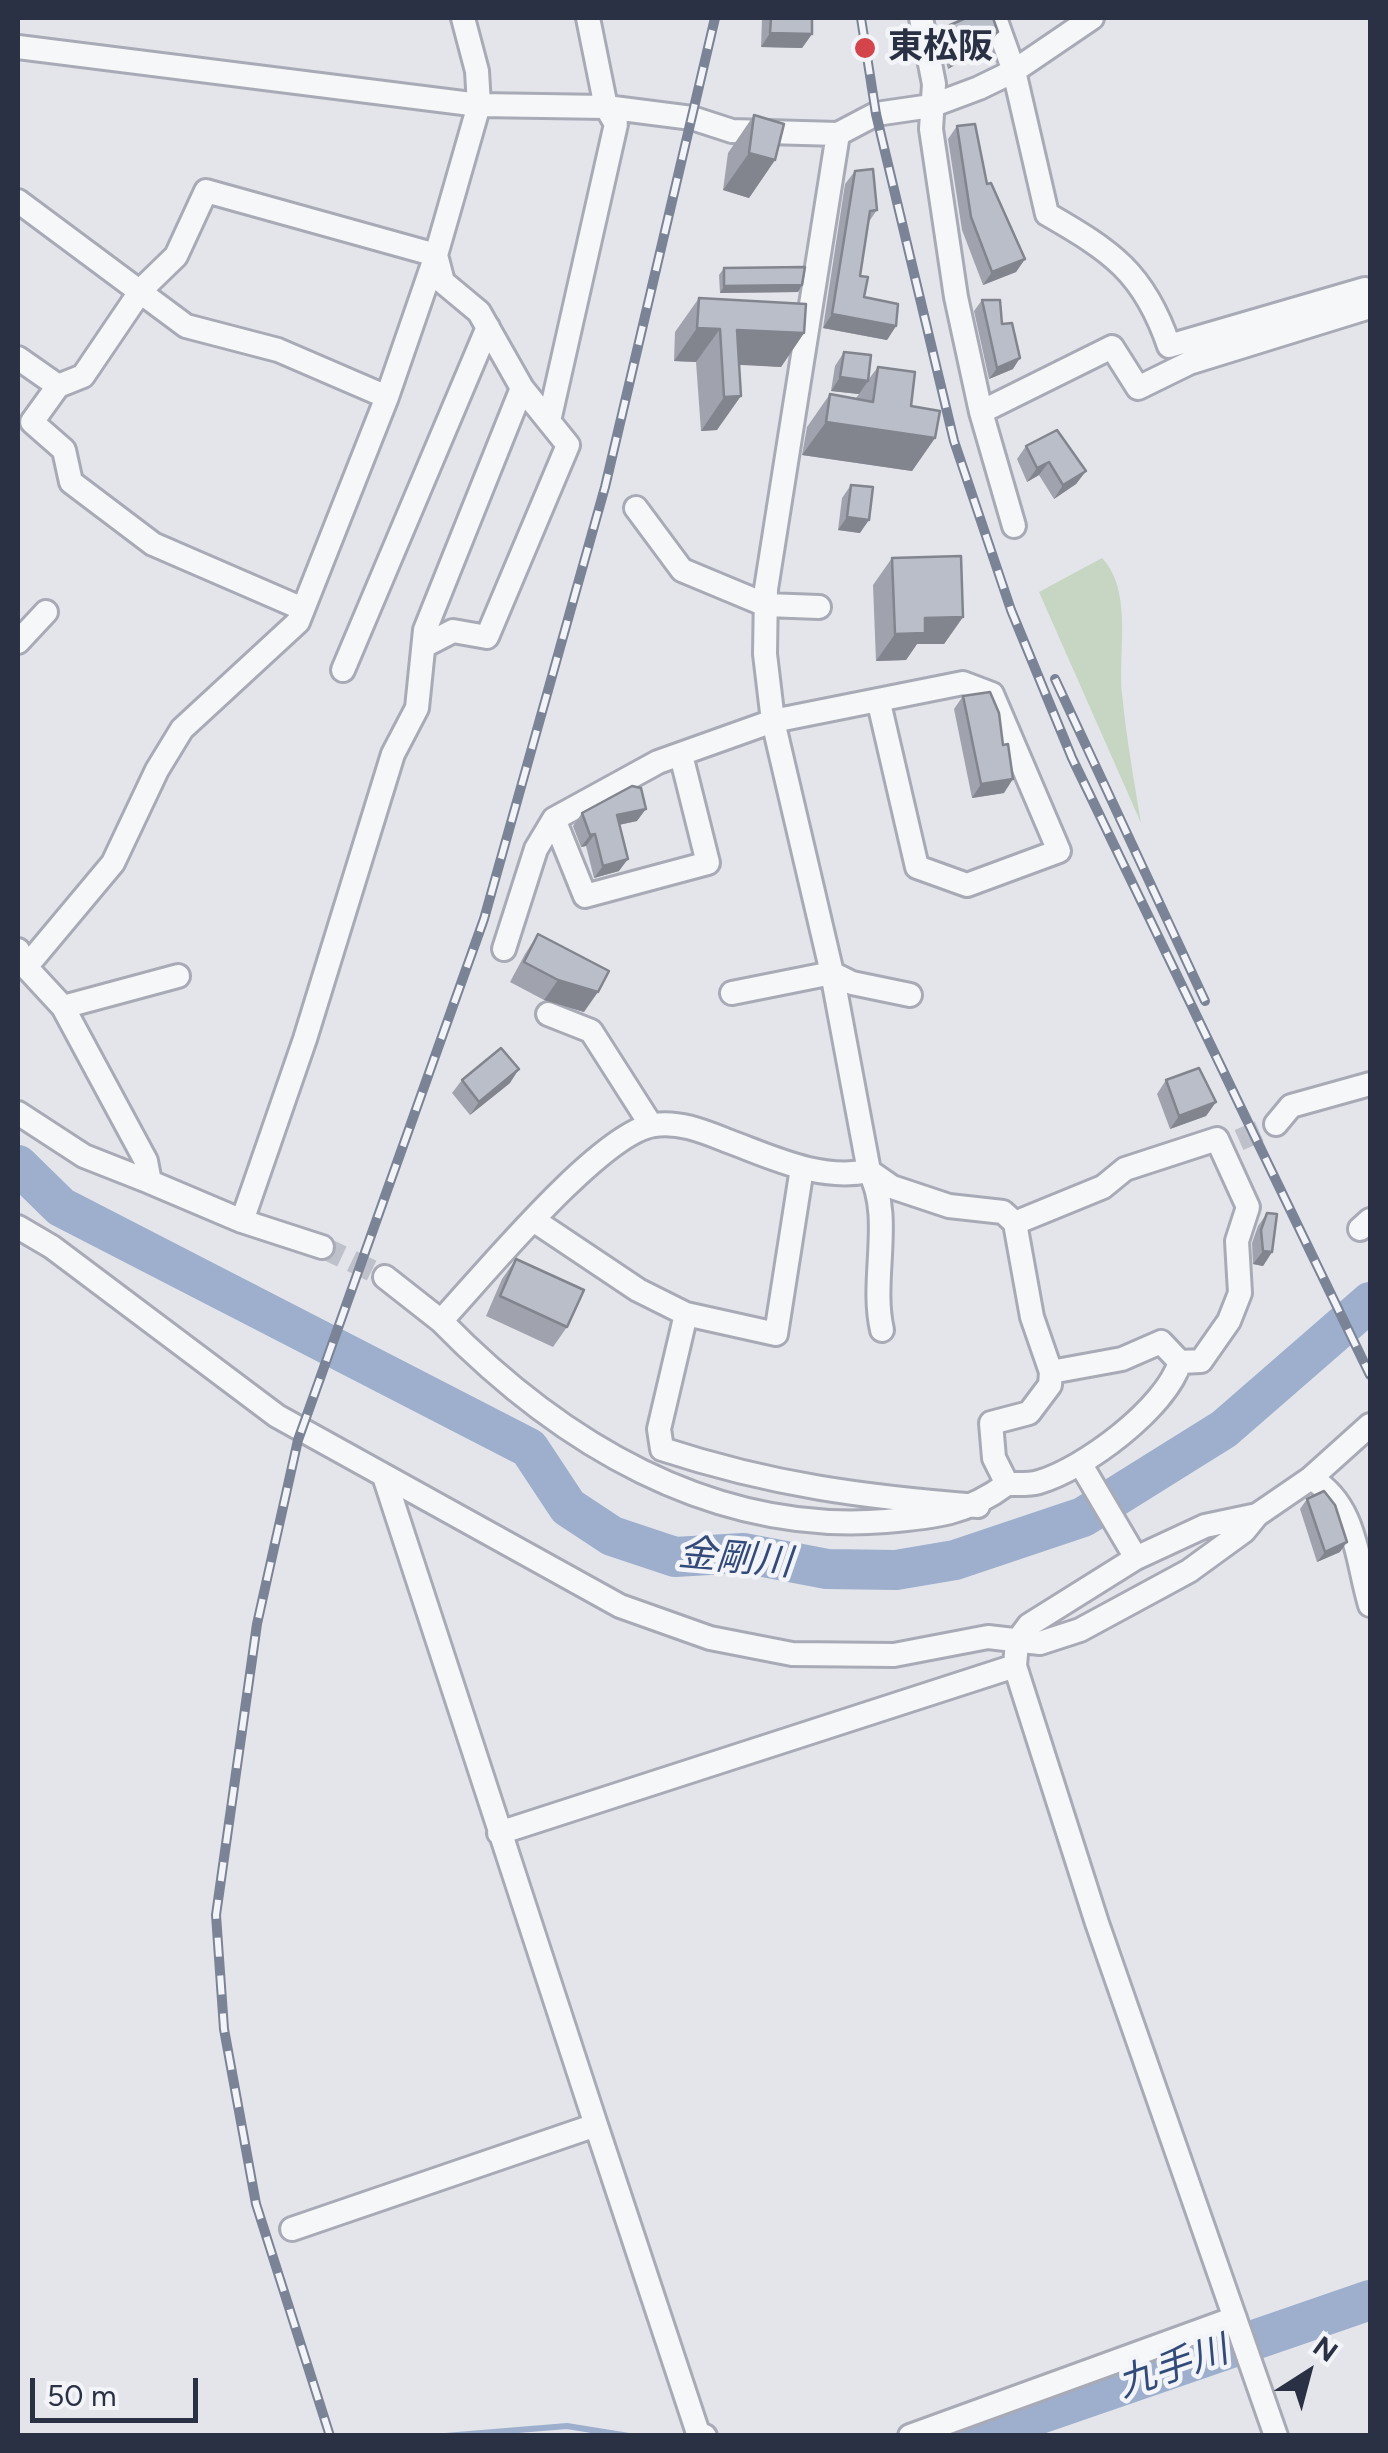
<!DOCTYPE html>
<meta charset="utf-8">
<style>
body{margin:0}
#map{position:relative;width:1388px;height:2453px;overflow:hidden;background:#e3e5eb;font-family:Figtree,sans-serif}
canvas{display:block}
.frame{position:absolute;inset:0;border:20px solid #2a3144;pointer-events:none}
.north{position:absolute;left:1258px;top:2323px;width:100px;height:100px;-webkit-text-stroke:8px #f3f4f8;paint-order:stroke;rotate:36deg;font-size:28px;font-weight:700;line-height:40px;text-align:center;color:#2a3144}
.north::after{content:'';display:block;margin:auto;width:35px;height:45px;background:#2a3144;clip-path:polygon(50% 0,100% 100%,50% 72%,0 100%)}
.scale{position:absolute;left:30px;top:2378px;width:168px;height:45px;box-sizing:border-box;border:5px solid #2a3144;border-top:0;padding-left:12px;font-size:30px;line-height:35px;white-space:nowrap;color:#2a3144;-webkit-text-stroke:8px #f3f4f8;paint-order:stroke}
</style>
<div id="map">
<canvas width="1388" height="2453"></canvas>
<div class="frame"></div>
<div class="north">N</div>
<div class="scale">50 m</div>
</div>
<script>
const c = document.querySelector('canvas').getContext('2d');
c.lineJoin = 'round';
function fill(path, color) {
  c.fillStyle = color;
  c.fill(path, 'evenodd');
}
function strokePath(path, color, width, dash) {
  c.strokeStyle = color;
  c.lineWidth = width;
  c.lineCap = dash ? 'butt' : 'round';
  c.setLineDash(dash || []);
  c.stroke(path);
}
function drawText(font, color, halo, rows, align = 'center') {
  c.font = font + ' Figtree,"Noto Sans JP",sans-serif';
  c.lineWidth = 9;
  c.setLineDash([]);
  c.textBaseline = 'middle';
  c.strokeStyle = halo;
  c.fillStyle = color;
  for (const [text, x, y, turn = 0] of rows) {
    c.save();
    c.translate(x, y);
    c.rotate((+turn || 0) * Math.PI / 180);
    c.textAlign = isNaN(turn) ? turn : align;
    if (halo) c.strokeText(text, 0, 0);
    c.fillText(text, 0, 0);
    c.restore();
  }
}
const green = new Path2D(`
 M1102 558C1133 591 1118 651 1122 693 1126 736 1134 780 1141 823L1039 592Z`);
const stream = new Path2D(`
 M445 2436 567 2426 629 2436`);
const river = new Path2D(`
 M18 1165 61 1207 529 1448 568 1507 612 1536 675 1557 743 1553 827 1569 896 1570 955 1560 1083 1517 1224 1429 1370 1302
 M976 2436 1370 2300`);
const minorTunnel = new Path2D(`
 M1239 1140 1276 1124
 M322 1247 385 1277`);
const minor = new Path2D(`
 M921 18 934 84 931 129 956 297 981 412 1014 526
 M995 18 1014 71 1047 214C1111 251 1144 272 1169 346L1365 289 1370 294
 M18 47 479 105 606 107 692 118 732 131 838 134 876 114 931 106 979 88 1014 71 1092 18
 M838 134 766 589 765 654 773 721 832 973 869 1171C894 1216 870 1279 882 1330
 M18 201 186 326 278 350 387 397
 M18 358 58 386 83 376 142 289 176 256 206 191 436 255
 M58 386 32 422 64 450 71 482 153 544 303 609
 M981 412 1112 347 1138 388 1189 363 1370 307
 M549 421 616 124 606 107 588 18
 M636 508 682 570 766 605 819 607
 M18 642 46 612
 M424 646 453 631 487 637 568 445 522 388 479 312 443 282 436 255
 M343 670 488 327
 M681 755 708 863 585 896 554 819 658 762 773 721 963 683 992 694 1059 851 967 885 917 867 879 703
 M504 949 536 849 554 819
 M18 950 26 967 63 1007 146 1161 150 1182 242 1221 322 1247
 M26 967 113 863 157 770 182 729 298 622 387 397 436 255 479 105 477 71 463 18
 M732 993 832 973 852 983 910 995
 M63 1007 178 976
 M548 1014 591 1031 651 1125
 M18 1113 84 1156 150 1182
 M1276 1124 1291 1106 1370 1084
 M242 1221 305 1039 393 754 417 708 425 630 522 388
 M535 1221 638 1290 686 1314 659 1429 662 1449C772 1485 864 1497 978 1506
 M1015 1223 1103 1187 1125 1169 1217 1139 1248 1207 1237 1241 1240 1293 1229 1321 1201 1361 1180 1362 1161 1342 1122 1359 1051 1372
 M18 1227 52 1247 277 1416 620 1606 710 1638 792 1654 894 1655 988 1637 1040 1643 1080 1630 1189 1571 1244 1531 1257 1515
 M1360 1229 1370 1220
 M385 1277 441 1321C481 1278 601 1132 654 1125 680 1121 705 1132 728 1141 774 1158 820 1181 869 1171L892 1187 949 1206 1003 1212 1015 1223 1032 1317 1051 1372 1050 1385 1029 1413 991 1423 994 1458 1007 1484C1017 1484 1029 1485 1039 1482 1084 1469 1166 1408 1180 1362
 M686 1314 776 1334 802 1168
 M441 1321C559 1442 711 1535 886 1521 934 1517 967 1514 1007 1484
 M1080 1463 1136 1558
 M384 1476 596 2125
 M1311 1478C1357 1506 1356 1558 1370 1605
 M499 1833 1015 1666
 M292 2229 596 2125 698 2433 705 2436
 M910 2436 1235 2318
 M1276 2436 1097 1923 1015 1666 1017 1641 1029 1625 1136 1558 1205 1526 1257 1515 1311 1478 1370 1425`);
const rail = new Path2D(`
 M861 18 876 114 954 441 1011 610 1072 758 1370 1375
 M1055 679 1205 1001
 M330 2436 256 2204 224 2029 216 1915 257 1624 298 1440 484 919 605 487 715 18`);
const wall = new Path2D(`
 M762 18H812V34L802 48 761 47Z
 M950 25 998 32 989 45 948 69 940 39Z
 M754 115 775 160 749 198 723 190 728 153Z
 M957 126 1025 259 1016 272 983 285 962 230 948 139Z
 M855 171 877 210 868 223 860 276 864 297 896 326 887 340 823 328 845 184Z
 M724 268 802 285 798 292 720 293 719 275Z
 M699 298 804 333 781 367 739 364 717 430 701 431 696 362 674 361 675 332Z
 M982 300 1002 324 1013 369 989 379 974 311Z
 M844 352 868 380 878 367 935 438 912 471 802 455 807 427 830 394 856 398 859 394 831 391 835 366Z
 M1026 446 1086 471 1076 484 1054 499 1039 475 1027 482 1017 459Z
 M851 485 860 533 838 530 842 498Z
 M892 558 963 617 944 644H917L906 660 876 661 873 585Z
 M963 696 1004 793 972 798 954 709Z
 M582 813 637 821 619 825V871L594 878 586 846 581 847 573 826Z
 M538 934 584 1012 544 1000 510 982 525 954Z
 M462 1080 510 1083 470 1115 452 1093Z
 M1166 1080 1216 1102 1206 1116 1170 1129 1157 1094Z
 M1267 1213 1272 1252 1263 1266 1253 1264 1252 1243 1258 1226Z
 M516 1259 567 1327 553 1347 486 1316 502 1279Z
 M1307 1499 1340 1552 1317 1562 1300 1509Z`);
const shadedWall = new Path2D(`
 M998 32 989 45 948 69 958 56Z
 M770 33 812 34 802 48 761 47Z
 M749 153 775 160 749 198 723 190Z
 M1025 259 1016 272 983 285 992 272Z
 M802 285 798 292 720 293 724 286Z
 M832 314 896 326 887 340 823 328Z
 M697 328 720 329 696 362 674 361Z
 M737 330 804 333 781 367 722 364Z
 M1020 358 1013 369 989 379 997 368Z
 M840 377 868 381 859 394 831 391Z
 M741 396 717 430 701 431 724 397Z
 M826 422 935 438 912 471 802 455Z
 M1049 462 1039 475 1027 482 1037 468Z
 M1086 471 1076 484 1054 499 1063 485Z
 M847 517 869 520 860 533 838 530Z
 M963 617 944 644H917L906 660 876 661 895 634 925 618Z
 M1013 779 1004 793 972 798 981 784Z
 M646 809 637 821 608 827 617 815Z
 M595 834 586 846 581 847 590 835Z
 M628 859 619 871 594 878 603 866Z
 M558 980 598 992 584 1012 544 1000Z
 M519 1069 510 1083 470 1115 479 1102Z
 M1216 1102 1206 1116 1170 1129 1179 1116Z
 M1263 1251 1272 1252 1263 1266 1253 1264Z
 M1347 1542 1340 1552 1317 1562 1325 1552Z`);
const building = new Path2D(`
 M771 18H812V34L770 33Z
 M966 18H993L998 32 958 56 950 25Z
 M754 115 784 124 775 160 749 153Z
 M975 124 987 184 991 183 1025 259 992 272 971 217 957 126Z
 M873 169 877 210 870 211 860 276 868 277 864 297 898 304 896 326 832 314 855 171Z
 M805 267 802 285 724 286V268Z
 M699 298 806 304 804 333 737 330 741 396 724 397 720 329 697 328Z
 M982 300H1000L1002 324 1012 323 1020 358 997 368Z
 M844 352 871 355 868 381 840 377Z
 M878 367 915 372 911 406 940 411 935 438 826 422 830 394 873 402Z
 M1057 430 1086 471 1063 485 1049 462 1037 468 1026 446Z
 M851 485 873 487 869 520 847 517Z
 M961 556 963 617 925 618V633L895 634 892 558Z
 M990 692 999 713 1003 745 1008 744 1013 779 981 784 963 696Z
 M632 786 641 788 646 809 617 815 628 859 603 866 595 834 590 835 582 813Z
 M538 934 609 971 598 992 558 980 524 962Z
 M501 1048 519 1069 479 1102 462 1080Z
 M1199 1068 1216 1102 1179 1116 1166 1080Z
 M1267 1213 1277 1214 1272 1252 1263 1251 1261 1230Z
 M516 1259 584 1290 567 1327 500 1296Z
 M1324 1491 1335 1505 1347 1542 1325 1552 1307 1499Z`);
const markers = [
 [865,48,12,"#d4444b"]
];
const poiNames = [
 ["東松阪",888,48]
];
const waterNames = [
 ["金剛川",735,1559,5],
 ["九手川",1173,2368,-19]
];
fill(green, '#c6d6c3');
strokePath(stream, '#9dafcc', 6);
strokePath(river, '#9dafcc', 40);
strokePath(minorTunnel, '#bec1ca', 22, [22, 11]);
strokePath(minor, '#a8abb6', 28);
strokePath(minor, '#f6f7f9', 22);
strokePath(rail, '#7b8396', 10);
strokePath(rail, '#f3f4f8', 6, [19]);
fill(wall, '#a0a3ad');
fill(shadedWall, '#82858d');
fill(building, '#babec9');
strokePath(building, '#82858d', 2.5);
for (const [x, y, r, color] of markers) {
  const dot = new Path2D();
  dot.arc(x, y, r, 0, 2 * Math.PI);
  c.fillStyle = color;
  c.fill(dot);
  strokePath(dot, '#f3f4f8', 4);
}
drawText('bold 35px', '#2a3144', '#f3f4f8', poiNames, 'left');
drawText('italic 38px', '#324b7a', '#f3f4f8', waterNames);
</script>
